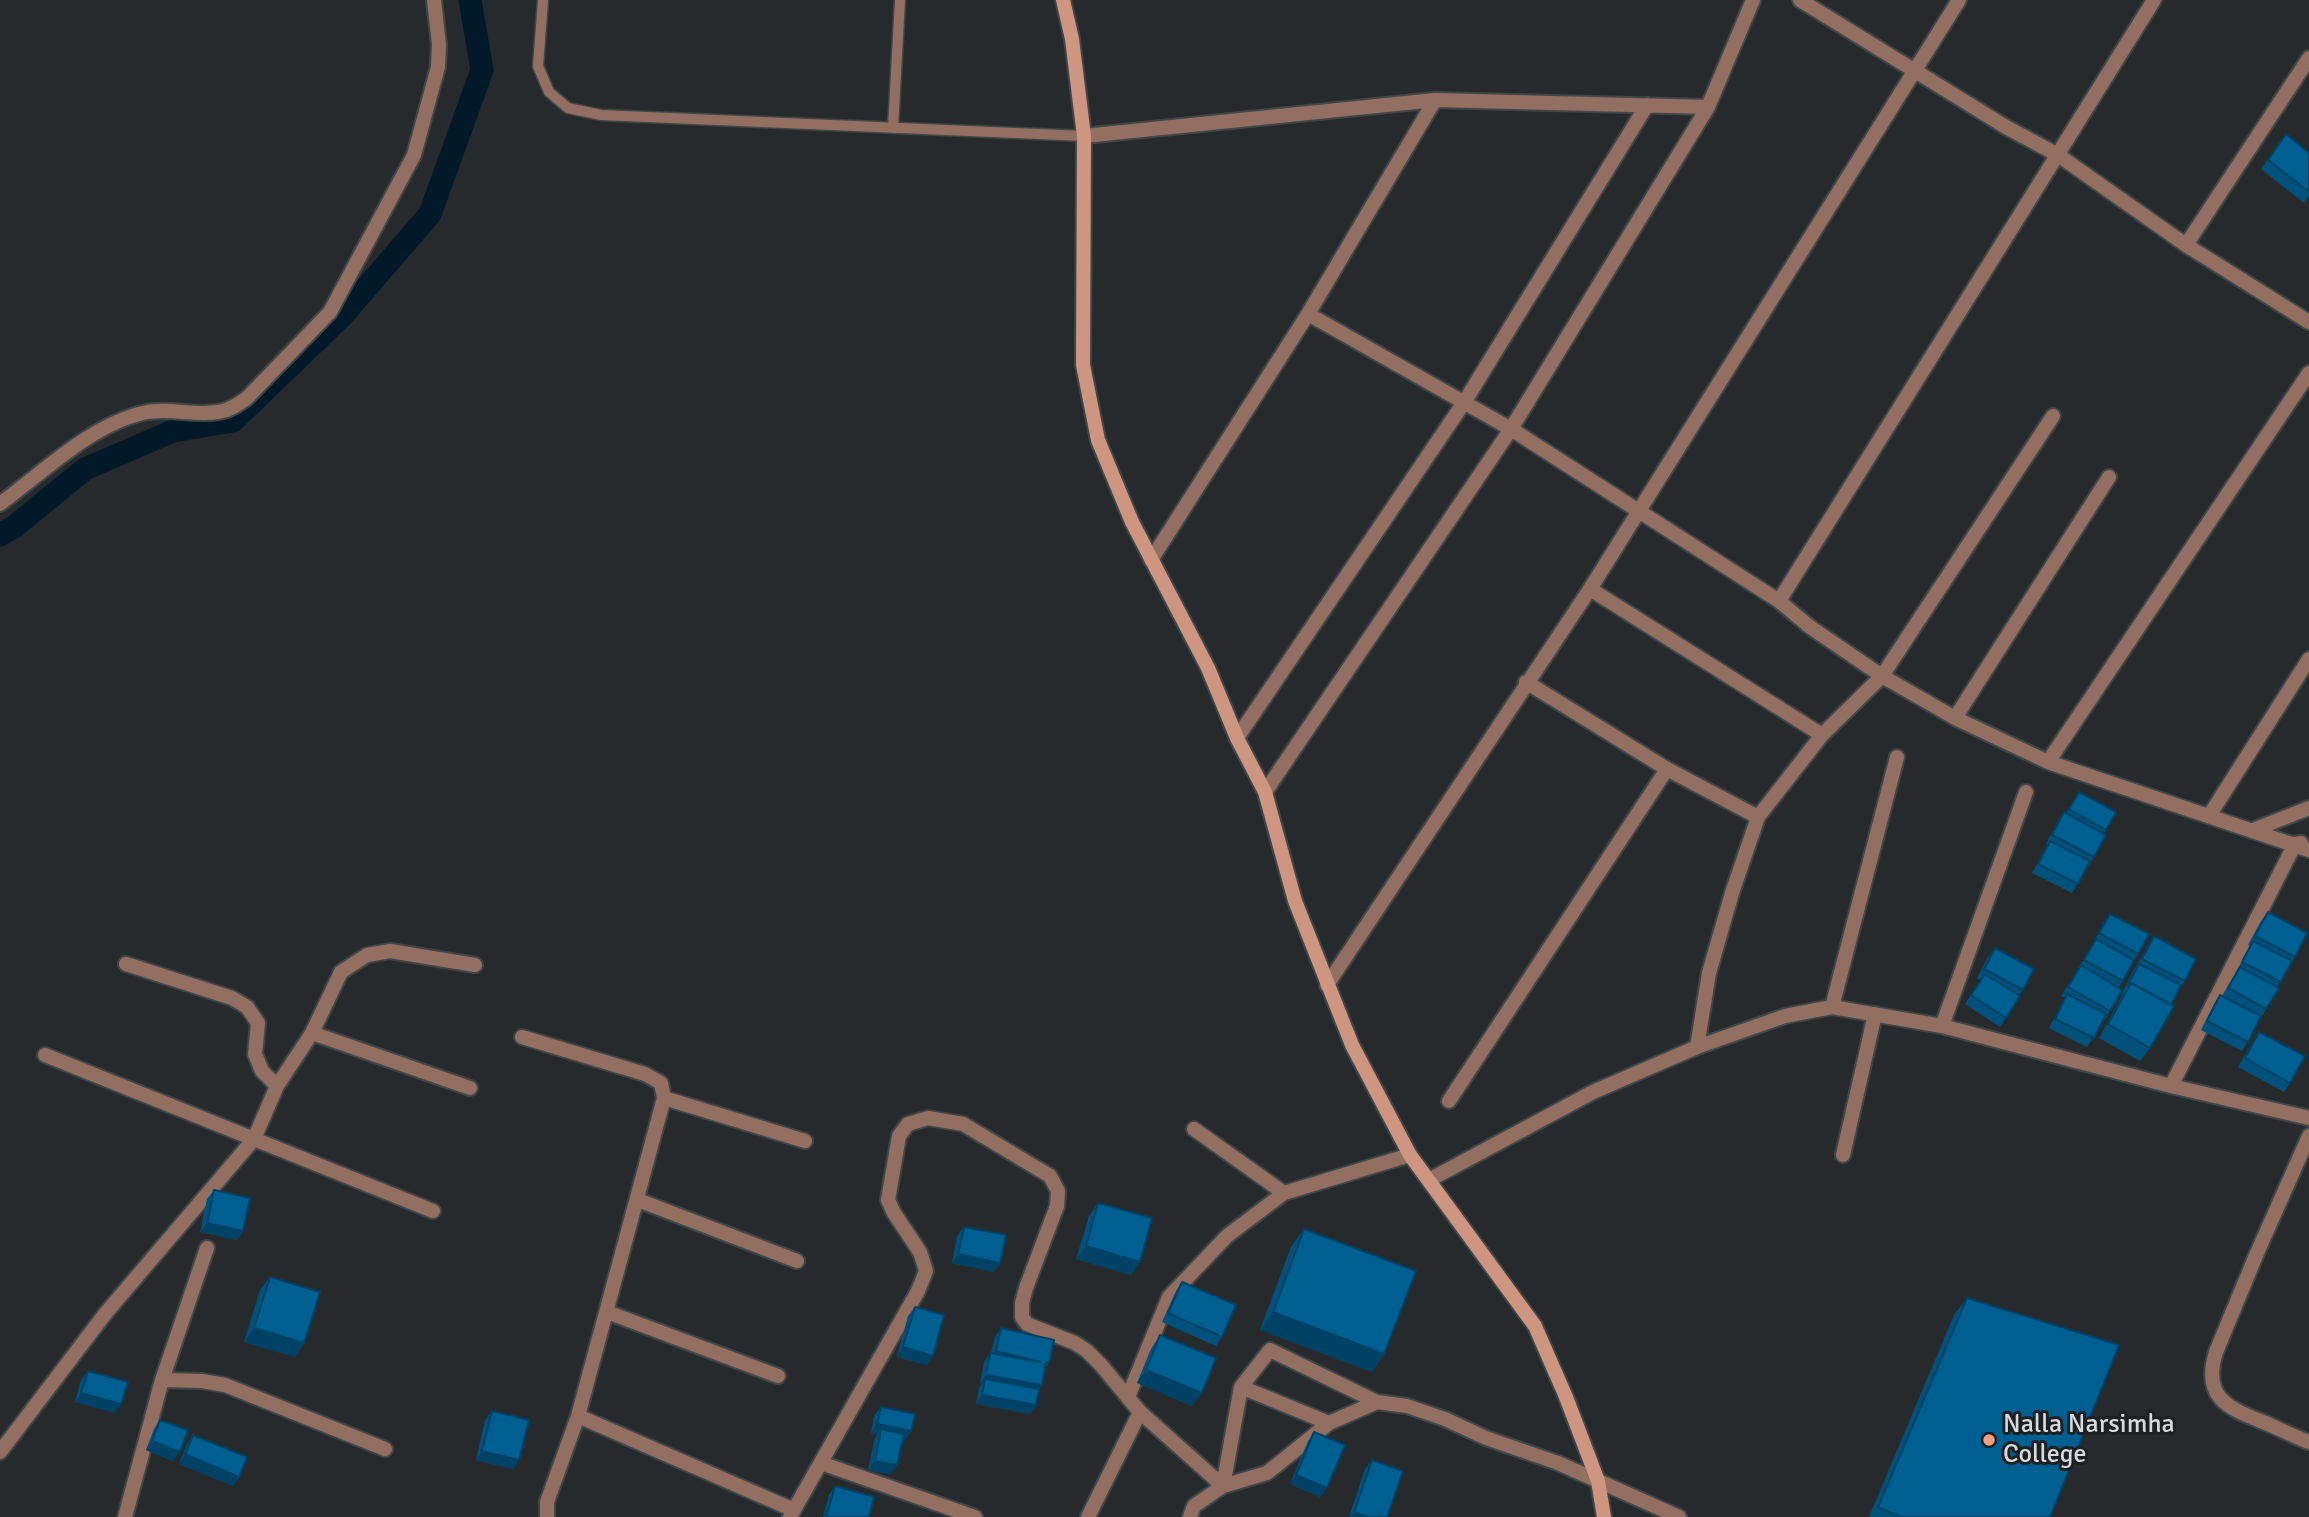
<!DOCTYPE html>
<style>
body{margin:0}
canvas{display:block;background:#262a2d}
</style>
<canvas width="2309" height="1517"></canvas>
<script>
const c = document.querySelector('canvas').getContext('2d');
c.lineJoin = 'round';
function strokePath(path, color, width, dash) {
  c.strokeStyle = color;
  c.lineWidth = width;
  c.lineCap = dash ? 'butt' : 'round';
  c.setLineDash(dash || []);
  c.stroke(path);
}
function fill(path, color) {
  c.fillStyle = color;
  c.fill(path, 'evenodd');
}
function drawText(font, color, halo, rows, align = 'center') {
  c.font = font + ' Signika,sans-serif';
  c.lineWidth = 6;
  c.setLineDash([]);
  c.textBaseline = 'middle';
  c.strokeStyle = halo;
  c.fillStyle = color;
  for (const [text, x, y, turn = 0] of rows) {
    c.save();
    c.translate(x, y);
    c.rotate((+turn || 0) * Math.PI / 180);
    c.textAlign = isNaN(turn) ? turn : align;
    if (halo) c.strokeText(text, 0, 0);
    c.fillText(text, 0, 0);
    c.restore();
  }
}
const canal = new Path2D(`
 M0 535 14 527 85 469 173 431 233 421 342 316 430 214 482 70 470 0`);
const lane = new Path2D(`
 M543 0 538 66 549 92 568 108 601 115 1084 136
 M893 128 900 0`);
const street = new Path2D(`
 M1800 0 2006 127 2058 155 2186 245 2309 322
 M1084 136 1435 100 1708 107
 M2186 245 2309 58
 M1308 314 1511 429 1779 601
 M2053 416 1882 676 1810 627 1779 601 2154 0
 M0 504C43 472 91 425 143 413 167 407 194 416 218 412 229 411 238 404 247 398L330 312 414 155 438 67 439 45 434 0
 M1151 560 1308 314 1435 100
 M1590 589 1822 735
 M1526 682 1667 769 1758 817
 M1955 718 2109 477
 M1237 738 1465 401 1647 105
 M2048 762 2309 373
 M1265 792 1511 429 1708 107 1753 0
 M2209 816 2309 659
 M2253 830 2309 808
 M126 964 232 998 247 1007 258 1023 255 1054 262 1071 277 1086
 M1327 985 1590 589 1959 0
 M1832 1007 1897 757
 M1942 1026 2026 792
 M312 1033 470 1088
 M522 1037 645 1074 661 1083 664 1098 578 1416 794 1510
 M1697 1047 1709 973 1732 893 1758 817 1822 735 1882 676 1955 718 2048 762 2309 850
 M45 1055 433 1211
 M2171 1086 2295 844 2301 843
 M664 1098 805 1141
 M1449 1101 1667 769
 M1194 1129 1284 1193
 M2309 1136 2257 1253 2216 1352C2201 1400 2231 1409 2268 1424 2282 1430 2295 1437 2309 1442
 M1843 1155 1875 1014
 M1429 1180 1593 1092 1697 1047 1785 1016 1832 1007 1942 1026 2171 1086 2309 1118
 M638 1200 797 1261
 M607 1312 778 1376
 M162 1380 202 1381 225 1385 385 1449
 M1241 1387 1329 1423
 M1128 1397 1169 1297 1227 1236 1284 1193 1410 1155
 M0 1452 105 1314 254 1139 277 1086 312 1033 341 972 367 955 390 951 475 965
 M821 1463 975 1517
 M1223 1486 1241 1387 1270 1350 1377 1402
 M125 1517 162 1380 207 1248
 M547 1517V1502L578 1416
 M790 1517 918 1291 926 1271 920 1252 894 1213 888 1200 899 1136 908 1124 928 1118 963 1124 1050 1176 1058 1191 1057 1206 1026 1288 1022 1303V1317L1027 1324 1075 1343 1087 1351 1101 1365 1140 1412 1223 1486
 M1088 1517 1140 1412
 M1190 1517 1194 1506 1223 1486 1267 1473 1329 1423 1377 1402 1407 1406 1445 1419 1486 1438 1558 1463 1679 1517`);
const secondary = new Path2D(`
 M1063 0 1072 39 1084 136 1083 365 1098 440 1132 522 1208 668 1237 738 1265 792 1295 901 1352 1045 1410 1155 1535 1326 1566 1397 1598 1481 1604 1517`);
const wall = new Path2D(`
 M2286 134 2309 153V195L2304 203 2261 169Z
 M2079 792 2116 812 2104 833 2094 857 2072 893 2032 873 2048 845 2046 844 2058 821 2064 812 2066 813Z
 M2268 912 2295 957 2277 987 2266 1009 2242 1051 2201 1030 2214 1004 2220 995 2222 996 2236 972 2250 946 2248 945 2261 921Z
 M2110 914 2138 954 2119 987 2110 1011 2087 1047 2049 1028 2065 998 2061 996 2094 943 2103 923Z
 M2154 936 2185 981 2180 988 2150 1048 2140 1061 2099 1038 2123 994 2122 993 2132 973Z
 M1995 948 2023 990 2019 995 2020 996 2000 1027 1965 1004 1981 980 1977 978 1988 957Z
 M2259 1032 2290 1083 2284 1092 2238 1067 2253 1041Z
 M214 1190 243 1231 237 1240 200 1232 207 1199Z
 M1098 1203 1140 1262 1131 1275 1076 1259 1089 1216Z
 M964 1227 1000 1263 994 1272 952 1263 957 1236Z
 M1304 1229 1384 1354 1372 1372 1260 1330 1291 1247Z
 M270 1277 295 1357 244 1342 260 1290Z
 M1182 1282 1222 1337 1216 1346 1162 1322 1176 1291Z
 M1967 1298 2050 1517H1869L1954 1315Z
 M915 1307 927 1365 897 1357 908 1316Z
 M1001 1328 1049 1363 1045 1368 1039 1389 1036 1405 1030 1414 976 1404 979 1388 982 1384H980L984 1362 990 1353H991L995 1337Z
 M1160 1335 1192 1406 1137 1383 1151 1349Z
 M88 1371 115 1413 75 1402 81 1380Z
 M881 1407 911 1431 905 1440H902L897 1465 891 1474 868 1470 875 1438 877 1435 871 1433 874 1416Z
 M492 1411 519 1460 513 1469 476 1460 485 1420Z
 M160 1420 173 1461 146 1450 154 1429Z
 M1314 1432 1320 1497 1290 1484 1308 1441Z
 M193 1435 239 1477 233 1486 179 1464 187 1444Z
 M1372 1460 1387 1517H1349L1365 1469Z
 M835 1486 869 1517H823L829 1495Z`);
const shadedWall = new Path2D(`
 M207 1223 243 1231 237 1240 200 1232Z
 M1086 1246 1140 1262 1131 1275 1076 1259Z
 M958 1254 1000 1263 994 1272 952 1263Z
 M1273 1312 1384 1354 1372 1372 1260 1330Z
 M254 1328 304 1343 295 1357 244 1342Z
 M903 1347 933 1356 927 1365 897 1357Z
 M996 1351 1040 1362 990 1360Z
 M1146 1370 1202 1393 1192 1406 1137 1383Z
 M986 1375 1042 1385 1035 1394 985 1379 982 1384H980Z
 M81 1393 121 1404 115 1413 75 1402Z
 M982 1395 1036 1405 1030 1414 976 1404Z
 M877 1424 911 1431 905 1440 880 1435 881 1429 877 1435 871 1433Z
 M152 1441 180 1452 173 1461 146 1450Z
 M482 1451 519 1460 513 1469 476 1460Z
 M185 1454 239 1477 233 1486 179 1464Z
 M875 1461 897 1465 891 1474 868 1470Z
 M1296 1475 1327 1488 1320 1497 1290 1484Z
 M1354 1512 1368 1517H1350Z`);
const building = new Path2D(`
 M2286 134 2309 153V192L2268 160Z
 M2079 792 2116 812 2106 830 2069 809Z
 M2064 812 2106 835 2094 857 2052 835Z
 M2050 841 2090 861 2078 884 2038 864Z
 M2268 912 2307 933 2295 957 2255 936Z
 M2110 914 2149 934 2138 954 2099 933Z
 M2154 936 2196 959 2185 981 2142 959Z
 M2096 939 2134 960 2123 981 2084 960Z
 M2253 941 2292 961 2281 982 2242 962Z
 M1995 948 2034 969 2023 990 1984 969Z
 M2139 964 2181 985 2171 1005 2131 983 2130 985 2128 984Z
 M2081 965 2122 990 2110 1011 2068 987Z
 M2240 967 2279 988 2266 1009 2228 988Z
 M1985 974 2020 996 2006 1018 1971 995Z
 M2131 983 2174 1006 2150 1048 2108 1024Z
 M2067 994 2106 1014 2094 1038 2055 1019Z
 M2220 995 2261 1016 2248 1042 2207 1021Z
 M2259 1032 2305 1056 2290 1083 2245 1058Z
 M214 1190 250 1198 243 1231 207 1223Z
 M1098 1203 1152 1218 1140 1262 1086 1246Z
 M964 1227 1006 1235 1000 1263 958 1254Z
 M1304 1229 1416 1271 1384 1354 1273 1312Z
 M270 1277 320 1292 304 1343 254 1328Z
 M1182 1282 1236 1305 1222 1337 1168 1313Z
 M1967 1298 2119 1345 2050 1517H1901L1878 1507Z
 M915 1307 944 1315 933 1356 903 1347Z
 M1001 1328 1054 1340 1049 1363 1046 1362 1042 1385 986 1375 990 1353 1040 1362 996 1351Z
 M1160 1335 1216 1358 1202 1393 1146 1370Z
 M88 1371 128 1382 121 1404 81 1393Z
 M985 1379 1039 1389 1036 1405 982 1395Z
 M881 1407 915 1414 911 1431 877 1424Z
 M492 1411 529 1420 519 1460 482 1451Z
 M160 1420 188 1430 180 1452 152 1441Z
 M881 1429 904 1434 897 1465 875 1461Z
 M1314 1432 1345 1445 1327 1488 1296 1475Z
 M193 1435 247 1457 239 1477 185 1454Z
 M1372 1460 1403 1471 1387 1517H1368L1354 1512Z
 M835 1486 874 1497 869 1517H826Z`);
const markers = [
 [1989,1440,7,"#f2a080"]
];
const poiNames = [
 ["Nalla Narsimha",2003,1425],
 ["College",2003,1455]
];
strokePath(canal, '#021929', 23);
strokePath(lane, '#424649', 13);
strokePath(street, '#424649', 18);
strokePath(secondary, '#424649', 18);
strokePath(lane, '#926f61', 10);
strokePath(street, '#926f61', 14);
strokePath(secondary, '#ce9680', 14);
fill(wall, '#00527d');
fill(shadedWall, '#004266');
fill(building, '#005f91');
strokePath(building, '#004266', 2);
for (const [x, y, r, color] of markers) {
  const dot = new Path2D();
  dot.arc(x, y, r, 0, 2 * Math.PI);
  c.fillStyle = color;
  c.fill(dot);
  strokePath(dot, '#1c2023', 2.5);
}
drawText('26px', '#d8dadc', '#1c2023', poiNames, 'left');
</script>
